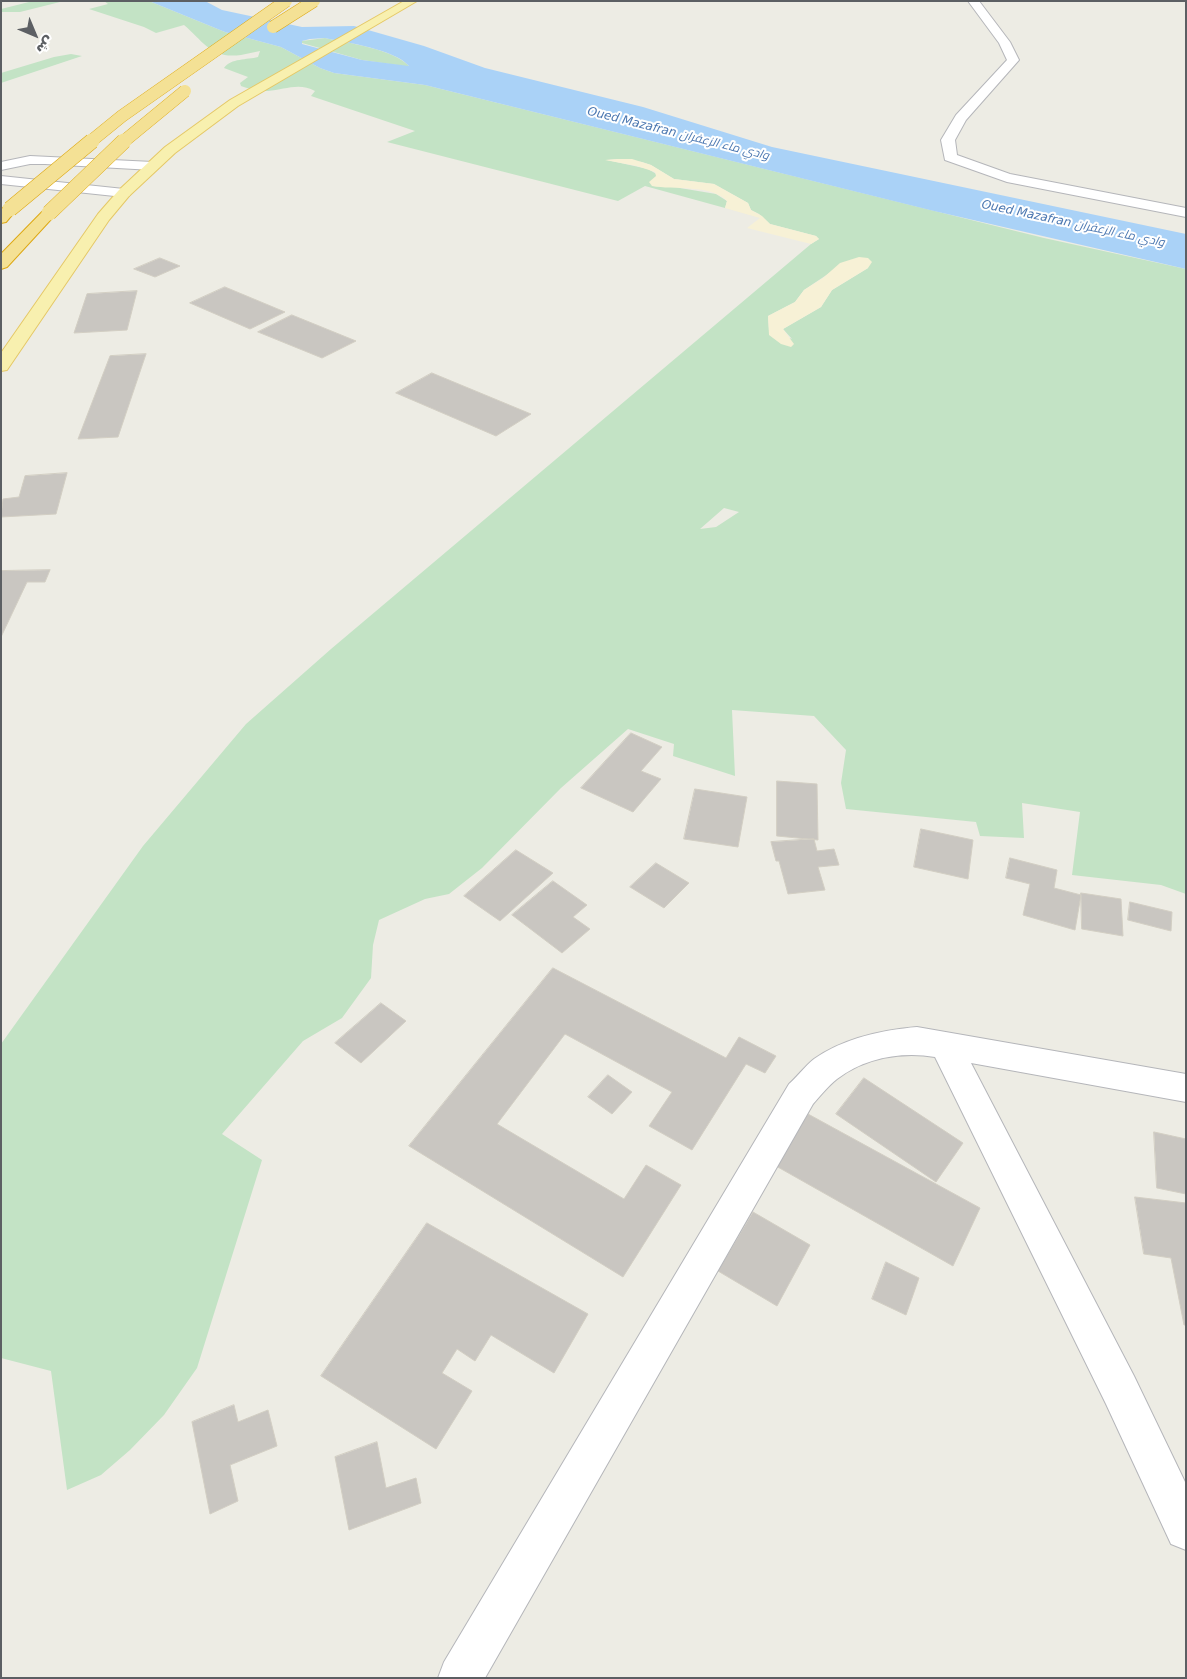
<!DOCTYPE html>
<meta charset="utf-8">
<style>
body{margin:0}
#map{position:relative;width:1187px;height:1679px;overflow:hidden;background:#edece4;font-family:"DejaVu Sans",Cairo,sans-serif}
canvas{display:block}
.frame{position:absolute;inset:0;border:2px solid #5c5f63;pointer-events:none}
.north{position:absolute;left:10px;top:10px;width:50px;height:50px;-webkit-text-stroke:4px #fff;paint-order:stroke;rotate:135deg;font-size:14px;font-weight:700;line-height:20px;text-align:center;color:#5c5f63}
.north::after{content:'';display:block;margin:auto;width:18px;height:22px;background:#5c5f63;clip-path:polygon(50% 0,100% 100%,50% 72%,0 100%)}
</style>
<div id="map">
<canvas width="1187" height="1679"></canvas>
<div class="frame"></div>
<div class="north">ش</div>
</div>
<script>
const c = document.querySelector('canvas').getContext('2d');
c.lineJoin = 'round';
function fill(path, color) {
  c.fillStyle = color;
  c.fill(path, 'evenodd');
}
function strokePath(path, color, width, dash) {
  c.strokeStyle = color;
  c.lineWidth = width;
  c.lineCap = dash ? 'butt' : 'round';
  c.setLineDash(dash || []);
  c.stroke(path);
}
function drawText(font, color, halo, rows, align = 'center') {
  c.font = font + ' "DejaVu Sans",Cairo,sans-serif';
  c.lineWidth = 4;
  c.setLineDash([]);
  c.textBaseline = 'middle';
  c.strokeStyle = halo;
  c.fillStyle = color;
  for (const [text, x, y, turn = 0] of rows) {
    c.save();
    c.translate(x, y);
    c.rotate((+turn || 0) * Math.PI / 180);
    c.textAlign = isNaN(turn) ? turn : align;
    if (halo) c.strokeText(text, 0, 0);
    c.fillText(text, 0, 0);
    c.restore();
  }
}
const green = new Path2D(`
 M33 1H64L20 12H1V9Z
 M104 1H149L225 32 281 47 320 68 334 73 425 85 1044 238 1186 269V894L1161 885 1072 875 1080 812 1022 803 1024 838 980 836 976 822 846 809 841 783 846 750 814 716 732 710 735 776 673 756 674 744 628 729 561 788 482 868 449 894 425 899 379 920 373 945 371 978 342 1018 303 1041 222 1134 262 1160 197 1368 164 1415 130 1450 101 1475 67 1490 51 1371 1 1358V1044L143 846 246 724 331 649 811 244 819 239 816 236 770 224 759 214 751 210 748 203 714 184 674 179 651 165 642 162 618 159 607 160 648 169 680 188 716 194 727 201 725 208 645 186 618 201 387 142 415 131 311 96 315 91C299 82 284 90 268 91 260 91 248 89 241 86L240 83 248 77 224 68C231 58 247 60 258 57L260 51C254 52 247 54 241 55 211 59 204 42 184 25L156 33 144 27 89 9 108 4ZM868 268 832 290 821 307 783 329 792 339 769 330 768 316 795 302 804 290 831 272ZM724 508 739 512 716 527 700 529Z
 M325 38C348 43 394 49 410 67L362 60 302 43V41Z
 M71 54 82 56 1 83V73L54 57Z`);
const sand = new Path2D(`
 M618 159H632L651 165 674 179 714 184 748 203 751 210 762 216 770 224 816 236 819 239 811 244 747 228 760 218 725 208 727 201C711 184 673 190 652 186L649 182 656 176 655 172 637 166 605 160Z
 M859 257 868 258 872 262 868 268 832 290 821 307 783 329 794 344 791 347 781 344 769 335 768 316 795 302 804 290 823 278 840 263Z`);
const water = new Path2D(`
 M149 1H205L222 10 302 27 354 26 424 46 485 68 643 107 772 147 1186 234V269L934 211 425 85 334 73 320 68 281 47 225 32ZM325 38C348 43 394 49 409 66L362 60 302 44V41L310 39Z`);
const building = new Path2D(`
 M160 258 180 266 155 277 134 269Z
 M225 287 285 312 250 329 190 303Z
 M137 291 127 330 74 333 87 294Z
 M292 315 356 341 322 358 258 332Z
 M146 354 118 437 78 439 110 356Z
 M432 373 531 414 496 436 396 393Z
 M67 473 56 514 1 517 3 499 19 497 25 476Z
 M50 570 45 582H27L1 637V571Z
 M631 733 662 747 641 771 661 779 633 812 581 788Z
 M777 781 817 784 818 840 777 836Z
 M695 789 747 797 738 847 684 839Z
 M921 829 973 840 968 879 914 867Z
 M814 839 817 851 834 849 839 865 818 867 825 890 788 894 779 861H776L771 842Z
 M516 850 553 873 500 921 464 896Z
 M1010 858 1057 870 1054 888 1081 895 1075 930 1023 915 1030 884 1006 878Z
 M656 863 689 883 664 908 630 887Z
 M553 881 587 905 573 917 590 929 562 953 512 915Z
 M1081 893 1121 899 1123 936 1082 929Z
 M1130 902 1172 912 1171 931 1128 920Z
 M553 968 726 1058 739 1037 776 1056 765 1073 746 1064 692 1150 649 1126 672 1092 565 1034 497 1124 624 1199 646 1165 681 1185 623 1277 409 1146Z
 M381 1003 406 1021 361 1063 335 1043Z
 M608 1075 632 1092 612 1114 588 1097Z
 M864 1078 963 1143 936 1182 836 1114Z
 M808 1114 980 1208 953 1266 776 1166Z
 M1154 1132 1186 1139V1194L1157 1188Z
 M1135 1197 1186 1203V1325H1184L1171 1258 1144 1254Z
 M753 1212 810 1245 777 1306 718 1271Z
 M427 1223 588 1314 554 1373 491 1335 475 1361 457 1349 442 1373 472 1391 436 1449 321 1376Z
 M886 1262 919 1278 906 1315 872 1299Z
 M234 1405 238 1422 268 1410 277 1446 230 1465 238 1501 210 1514 192 1422Z
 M377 1442 386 1488 416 1478 421 1503 349 1530 335 1457Z`);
const minor = new Path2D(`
 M968 1H979L1010 42 1019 60 966 120 955 140 957 155 1010 174 1186 208V217L1007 182 945 160 941 140 956 115 1007 60 999 43Z
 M30 156 153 162 160 166 153 170 45 164H30L1 170V162Z
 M1 176 124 189 129 190 131 193 129 196 124 197 1 184Z
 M917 1027 1186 1074V1102L971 1063 1134 1376 1186 1484V1550L1171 1544 1106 1404 935 1057C902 1051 864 1058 837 1079 828 1086 820 1096 813 1104L485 1678H438L444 1662 789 1084C798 1076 805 1066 814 1059 844 1038 882 1030 917 1027Z`);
const major = new Path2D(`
 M404 1H417L238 106 175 153 129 196 109 220 7 370 1 371V353L98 214 119 190 165 147 230 100Z`);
const highway = new Path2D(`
 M10 205 15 206 17 209 6 222 1 223V210L5 206Z
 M49 209 54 210 56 213 54 216 7 267 1 269V254L44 210Z`);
const highwayBridgeFar1 = new Path2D(`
 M273 27 314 1
 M90 142 122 116 286 1
 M123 142 185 91`);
const highwayBridge = new Path2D(`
 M10 209 92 141
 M49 213 124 141`);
const farWaternames = [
 ["Oued Mazafran وادي ماء الزعفران",678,134,14],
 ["Oued Mazafran وادي ماء الزعفران",1073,224,12]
];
fill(green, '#c3e3c5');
fill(sand, '#f7f1d6');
fill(water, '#aad2f7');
fill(building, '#c9c6c1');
strokePath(building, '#d2cec3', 1);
strokePath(minor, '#b5b6ba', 2);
strokePath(major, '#e5c866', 2);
strokePath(highway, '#dea914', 2);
fill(minor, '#fff');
fill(major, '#f8f0af');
fill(highway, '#f4e195');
strokePath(highwayBridgeFar1, '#dea914', 13, []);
strokePath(highwayBridge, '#dea914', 16, []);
strokePath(highwayBridgeFar1, '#f4e195', 12);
strokePath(highwayBridge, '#f4e195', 15);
drawText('italic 12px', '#4c78b1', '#fff', farWaternames);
</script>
